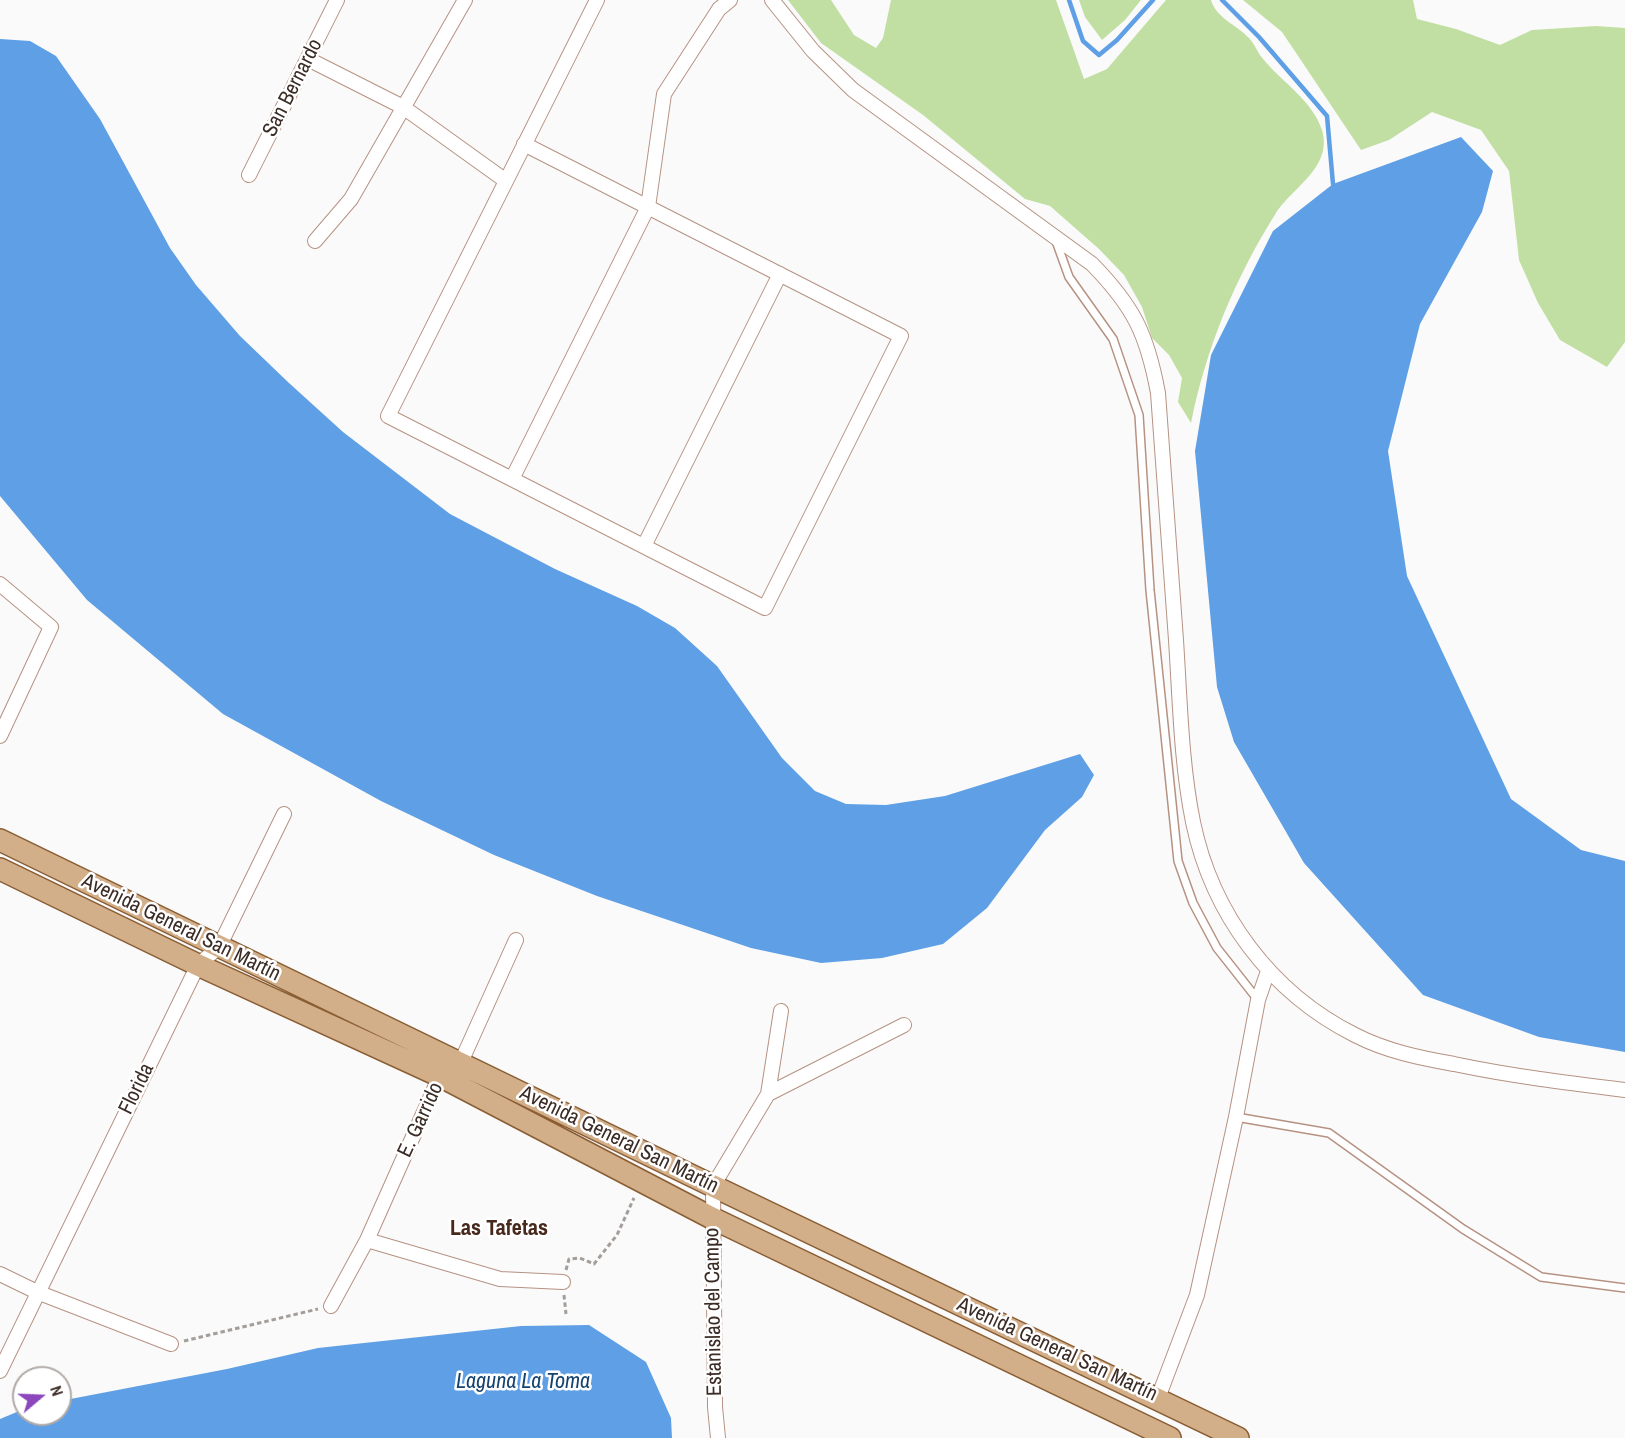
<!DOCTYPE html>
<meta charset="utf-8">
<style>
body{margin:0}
#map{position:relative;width:1625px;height:1438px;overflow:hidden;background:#fafafa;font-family:"Archivo Narrow",sans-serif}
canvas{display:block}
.north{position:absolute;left:12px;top:1366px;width:60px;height:60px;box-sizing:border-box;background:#fff;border:2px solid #b1aba8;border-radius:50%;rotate:71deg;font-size:16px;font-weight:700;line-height:24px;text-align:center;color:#3b2c26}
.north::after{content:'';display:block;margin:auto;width:21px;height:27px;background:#8b47bb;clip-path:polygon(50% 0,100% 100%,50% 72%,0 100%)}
</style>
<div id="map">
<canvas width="1625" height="1438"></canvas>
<div class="north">N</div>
</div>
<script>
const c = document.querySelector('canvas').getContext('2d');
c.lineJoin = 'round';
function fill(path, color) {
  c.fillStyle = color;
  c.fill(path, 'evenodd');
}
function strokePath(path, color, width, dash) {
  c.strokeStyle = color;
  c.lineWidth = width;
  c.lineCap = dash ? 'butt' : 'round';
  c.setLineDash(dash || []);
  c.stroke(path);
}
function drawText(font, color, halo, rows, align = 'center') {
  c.font = font + ' "Archivo Narrow",sans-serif';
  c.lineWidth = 5;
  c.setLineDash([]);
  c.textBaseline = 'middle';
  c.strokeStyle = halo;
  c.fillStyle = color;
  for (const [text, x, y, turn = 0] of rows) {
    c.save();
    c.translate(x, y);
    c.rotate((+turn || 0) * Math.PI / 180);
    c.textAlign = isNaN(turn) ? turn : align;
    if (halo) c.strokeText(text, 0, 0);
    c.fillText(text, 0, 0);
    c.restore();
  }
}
const green = new Path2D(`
 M788 0H831L854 35 876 48 883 38 891 0H1056L1084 79 1107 69 1166 0H1211C1216 18 1237 25 1249 38 1255 44 1258 54 1264 60 1283 83 1312 100 1322 130 1333 167 1293 187 1276 213 1235 278 1206 348 1191 423L1178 402 1182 378 1169 355 1152 338 1142 307 1124 275 1099 249 1050 206 1025 199 923 115 821 43Z
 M1079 0H1141L1125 20 1102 40 1085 17Z
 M1243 0H1413L1417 19 1456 29 1500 45 1532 30 1596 26 1625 28V342L1607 367 1560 340 1538 303 1519 260 1509 171 1481 130 1432 112 1389 140 1361 150 1282 32Z`);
const water = new Path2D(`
 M0 39 30 41 56 56 100 119 170 248 196 285 240 336 289 383 343 432 450 514 555 569 637 606 675 628 717 666 782 758 815 791 846 804 886 805 945 796 1080 754 1094 775 1082 797 1045 830 987 908 943 944 882 958 821 963 751 948 597 896 494 855 381 801 223 714 87 600 0 496Z
 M1461 137 1493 171 1482 212 1420 324 1388 451 1407 576 1511 799 1581 850 1625 861V1052L1539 1037 1423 995 1304 863 1234 742 1217 687 1195 451 1211 355 1273 231 1333 184Z
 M589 1325 646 1362 671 1418 672 1438H0V1419L24 1409V1414H60V1401L227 1369 318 1348 521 1326Z`);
const stream = new Path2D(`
 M1069 0 1083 41 1099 55 1117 40 1153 0
 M1222 0 1259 37 1327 116 1333 184`);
const path = new Path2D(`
 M566 1270 569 1259 580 1258 594 1264 617 1235 634 1198
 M564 1295 566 1314
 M184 1341 318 1309`);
const service = new Path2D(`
 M1056 241 1069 277 1113 339 1139 415 1150 590 1178 861 1193 903 1217 948 1258 1000
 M1236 1117 1329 1133 1463 1229 1541 1277 1625 1288`);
const minor = new Path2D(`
 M772 0 813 51 853 90 1092 264C1134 307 1147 334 1158 393 1164 476 1170 558 1176 640 1180 700 1181 763 1193 822 1212 914 1271 993 1355 1035 1386 1051 1420 1058 1454 1064 1511 1076 1568 1083 1625 1090
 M308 59 403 107 506 181
 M524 144 901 336 765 608 388 416 597 0
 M249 175 337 0
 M315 241 351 199 465 0
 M512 479 648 207 664 94 719 9 730 0
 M644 546 780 274
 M0 584 51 627 0 736
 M768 1094 781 1011
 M367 1240 500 1279 563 1282
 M0 1274 37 1292 171 1344
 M331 1306 367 1240 440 1076 461 1062 516 940
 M0 1371 198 965 219 947 284 814
 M1158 1398 1197 1295 1236 1117 1258 1000 1268 971
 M718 1438 715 1407 713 1186 768 1094 904 1025`);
const primary = new Path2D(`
 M0 840 713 1186 1238 1438
 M0 869 198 965 440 1076 712 1218 1170 1438`);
const streetNames = [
 ["San Bernardo",293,88,-63],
 ["Avenida General San Martín",181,928,26],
 ["Florida",137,1089,-64],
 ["E. Garrido",421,1120,-65],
 ["Avenida General San Martín",619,1140,26],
 ["Estanislao del Campo",714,1312,-91],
 ["Avenida General San Martín",1057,1350,25]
];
const neighbourhoodNames = [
 ["Las Tafetas",499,1229]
];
const waterNames = [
 ["Laguna La Toma",523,1382]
];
fill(green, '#c2dfa3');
fill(water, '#5e9fe5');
strokePath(stream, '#5e9fe5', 4.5);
strokePath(service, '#b69283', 10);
strokePath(minor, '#b69283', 16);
strokePath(primary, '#8a5d33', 24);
strokePath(path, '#a49e9b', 3, [4.5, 3]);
strokePath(service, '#fff', 7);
strokePath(minor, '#fff', 14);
strokePath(primary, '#d2ae89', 21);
drawText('21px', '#3b2c26', '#fff', streetNames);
drawText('bold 22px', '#482a1d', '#fff', neighbourhoodNames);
drawText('italic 22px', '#154370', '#fff', waterNames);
</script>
